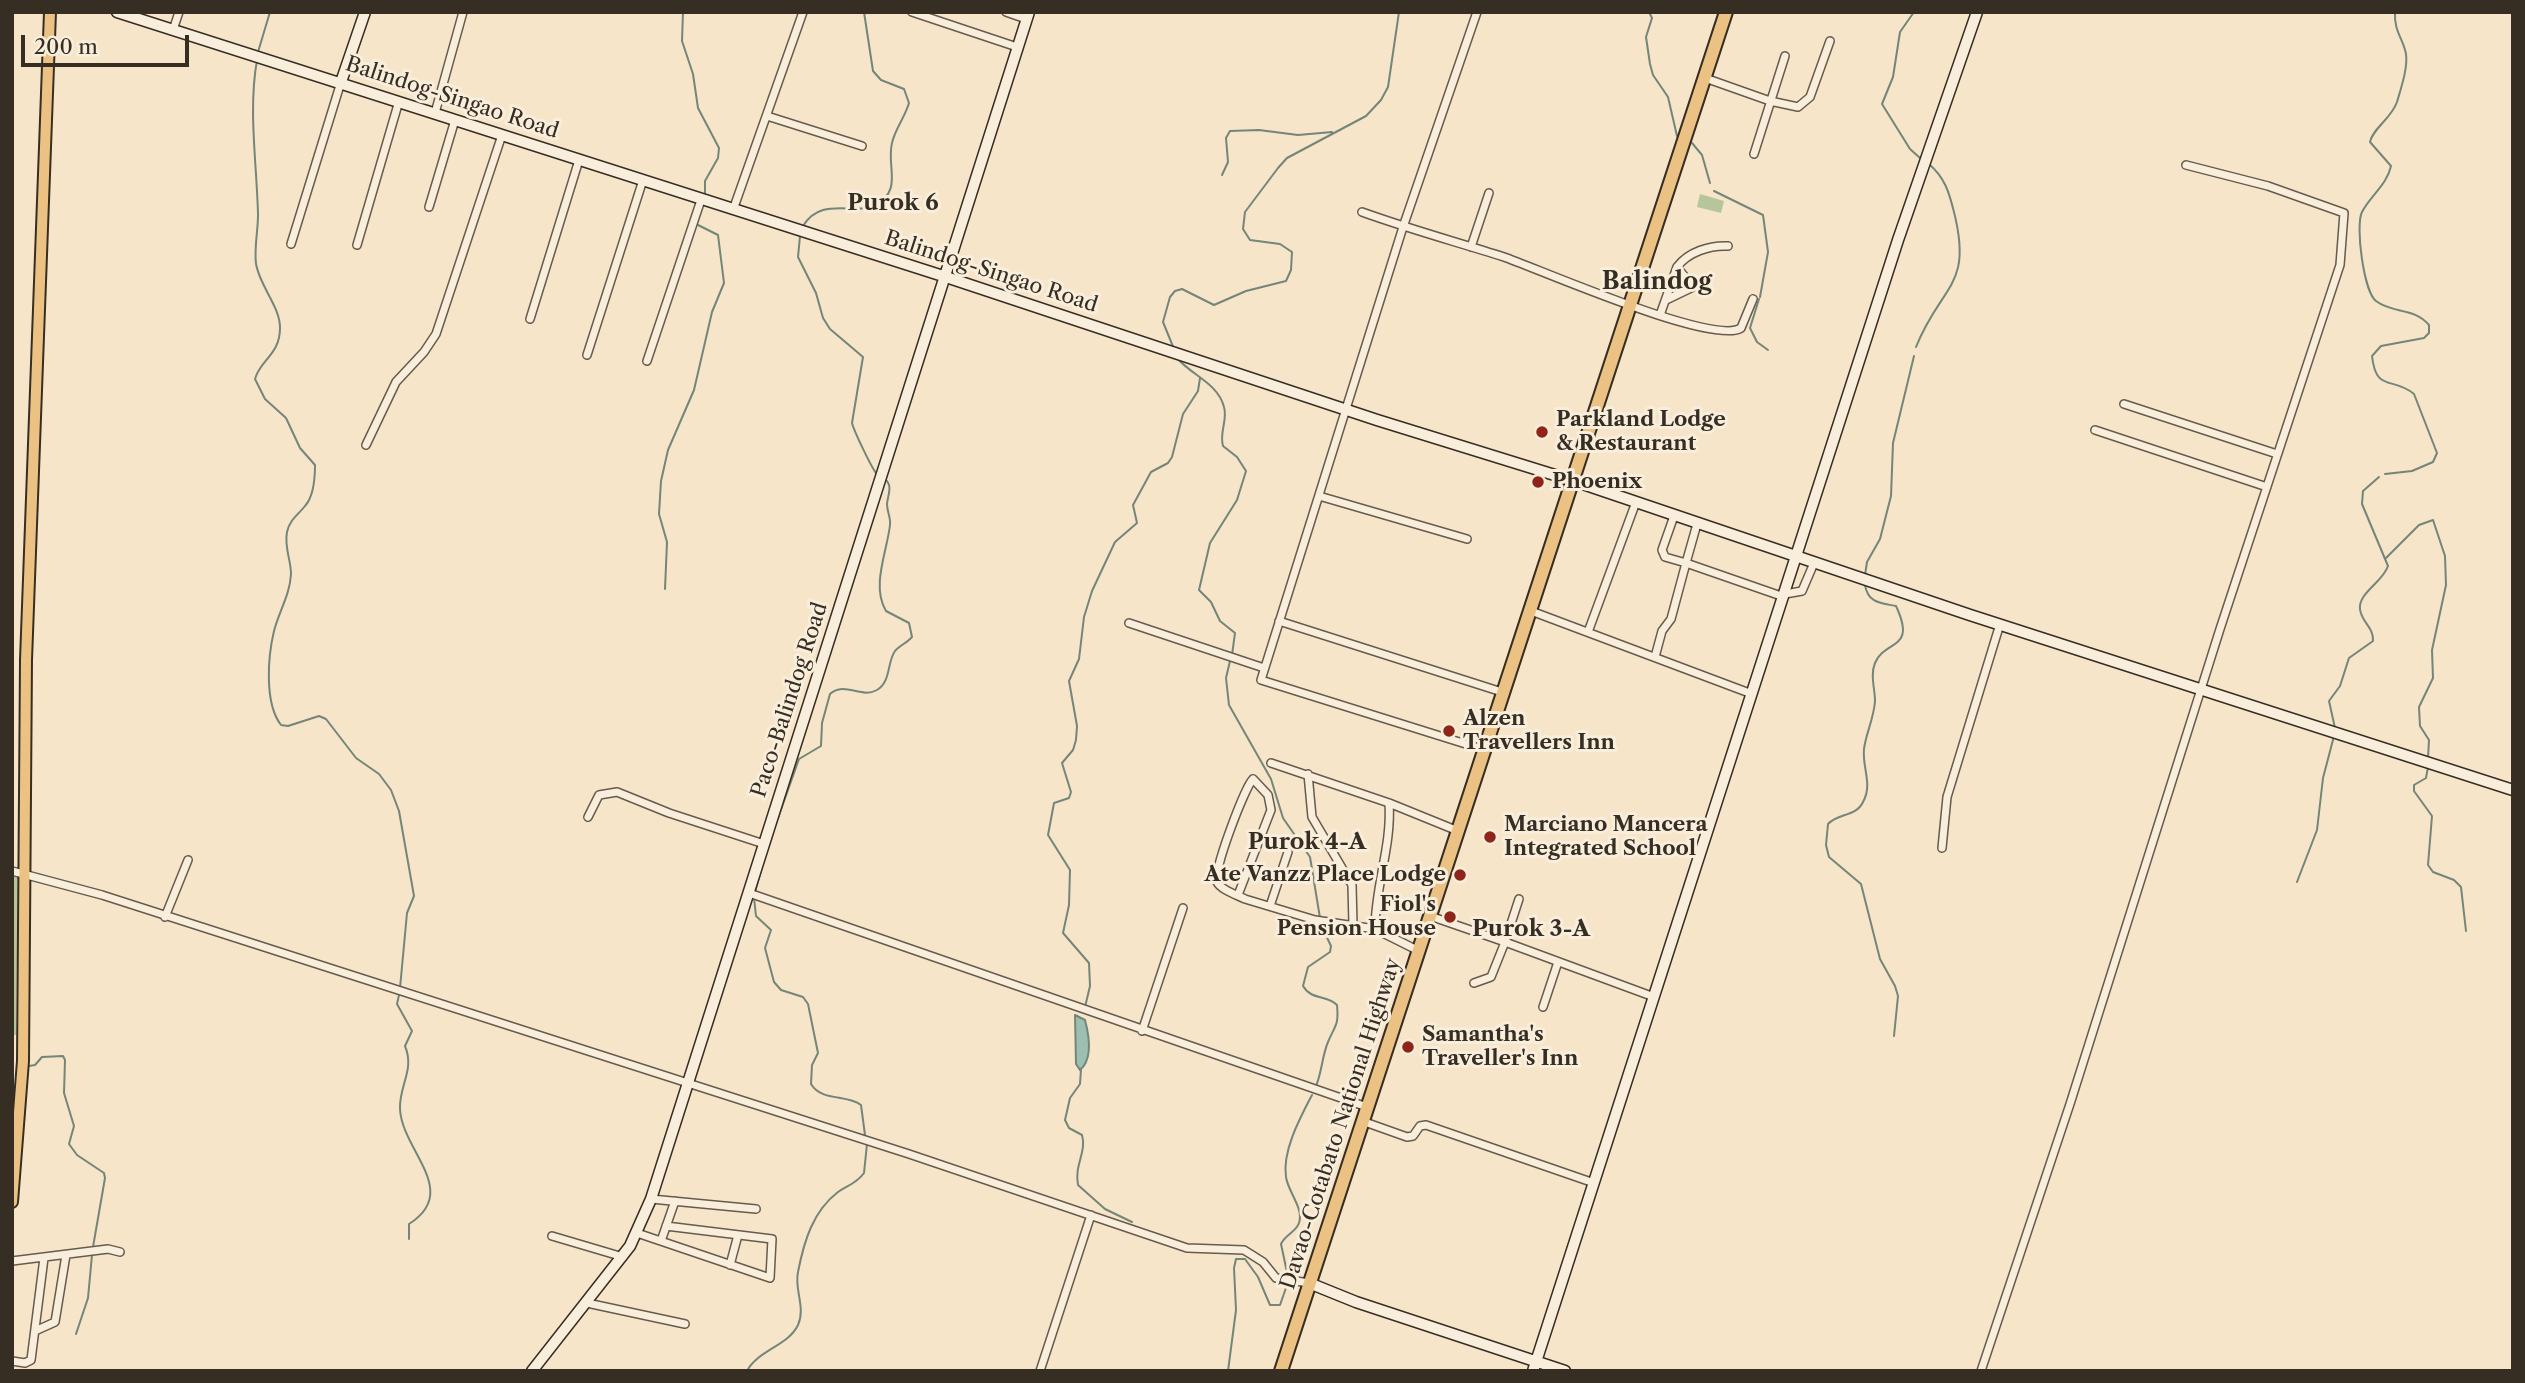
<!DOCTYPE html>
<style>
body{margin:0}
#map{position:relative;width:2525px;height:1383px;overflow:hidden;background:#f6e5c9;font-family:"Libre Caslon Text",serif}
canvas{display:block}
.frame{position:absolute;inset:0;border:14px solid #362d23;pointer-events:none}
.scale{position:absolute;left:21px;top:35px;width:168px;height:32px;box-sizing:border-box;border:4px solid #362d23;border-top:0;padding-left:9px;font-size:21px;line-height:24px;white-space:nowrap;color:#362d23;-webkit-text-stroke:5px #f9eedc;paint-order:stroke}
</style>
<div id="map">
<canvas width="2525" height="1383"></canvas>
<div class="frame"></div>
<div class="scale">200 m</div>
</div>
<script>
const c = document.querySelector('canvas').getContext('2d');
c.lineJoin = 'round';
function fill(path, color) {
  c.fillStyle = color;
  c.fill(path, 'evenodd');
}
function strokePath(path, color, width, dash) {
  c.strokeStyle = color;
  c.lineWidth = width;
  c.lineCap = dash ? 'butt' : 'round';
  c.setLineDash(dash || []);
  c.stroke(path);
}
function drawText(font, color, halo, rows, align = 'center') {
  c.font = font + ' "Libre Caslon Text",serif';
  c.lineWidth = 6;
  c.setLineDash([]);
  c.textBaseline = 'middle';
  c.strokeStyle = halo;
  c.fillStyle = color;
  for (const [text, x, y, turn = 0] of rows) {
    c.save();
    c.translate(x, y);
    c.rotate((+turn || 0) * Math.PI / 180);
    c.textAlign = isNaN(turn) ? turn : align;
    if (halo) c.strokeText(text, 0, 0);
    c.fillText(text, 0, 0);
    c.restore();
  }
}
const green = new Path2D(`
 M1700 194 1724 201 1721 213 1697 207Z
 M12 874 18 877 16 1035H12Z`);
const water = new Path2D(`
 M1075 1015 1085 1020C1089 1035 1093 1059 1080 1070L1076 1064Z`);
const stream = new Path2D(`
 M683 12 682 41 693 74 698 108 719 148 718 158 705 181V197
 M1649 12 1652 18 1646 37 1650 64 1653 75 1668 97 1677 136
 M1914 12 1900 32 1893 77 1882 104 1910 149 1920 158
 M258 52 270 12
 M257 60C248 110 257 165 258 215 258 231 254 248 256 264 260 287 280 306 280 328 280 355 260 360 255 379L265 399 286 418 300 448 315 465C315 478 314 496 305 506 298 515 290 519 287 532 284 547 291 560 291 574 290 595 279 611 274 631 268 656 264 703 281 725L288 726 319 716 326 719 356 758 379 774 391 790 399 811 414 896 407 913 400 988
 M1692 143 1702 155 1710 183
 M1222 175 1228 162 1226 138 1230 131 1259 130 1298 135 1332 132
 M1714 191 1763 215 1768 252 1760 297
 M803 226C820 198 847 213 874 207 904 189 886 168 892 143 895 129 905 117 909 103L904 89 881 80 873 71 864 12
 M800 236 798 257 816 293 823 318 830 329 863 357 852 423C854 431 872 469 878 476
 M1759 299 1750 328 1757 342 1768 350
 M1916 347C1941 284 1973 288 1954 212 1949 192 1945 178 1929 164
 M1174 349 1163 322 1170 297 1175 291 1182 289 1214 305 1246 291 1286 281 1291 270 1292 252 1280 244 1250 240 1243 229 1245 212 1278 168 1287 158 1366 116 1381 100 1388 87 1399 12
 M1177 358C1191 375 1218 383 1224 407 1228 420 1219 432 1223 446L1237 457 1246 471 1237 500 1210 543 1199 590 1211 602 1220 621 1235 633 1232 655
 M2385 474 2412 471 2433 462 2437 453 2414 394C2393 376 2376 393 2372 356L2381 346 2424 338 2429 333V325C2414 307 2393 314 2376 301 2364 292 2355 226 2362 212 2370 196 2387 185 2391 166L2370 142C2373 128 2391 119 2397 102 2401 88 2408 68 2406 54 2403 38 2394 32 2395 12
 M2386 558 2419 525 2433 520 2445 556 2446 585 2432 650 2433 678 2419 707 2420 726 2429 740 2428 758
 M1865 575 1867 562 1880 539 1891 496 1893 443 1914 356
 M1865 585C1868 603 1880 603 1896 606 1917 651 1885 639 1875 663 1870 675 1875 689 1875 701 1874 718 1866 733 1864 749 1862 768 1873 784 1863 802 1856 817 1838 813 1828 824L1826 845 1829 857 1861 884 1880 959 1895 986 1898 996 1894 1036
 M665 589 667 542 659 514 661 481 668 450 694 390 712 312 724 283 718 235 696 224
 M1230 661 1226 678 1229 705 1271 779 1283 818 1310 857 1320 918
 M2335 728 2329 701 2340 686 2349 658 2373 641C2374 627 2361 622 2360 609 2358 593 2383 582 2388 566L2362 504 2363 491 2379 477
 M2428 767 2426 778 2414 785V791L2432 816 2428 865 2433 872 2454 880 2461 887 2466 931
 M773 832 799 759 821 746 822 723 830 694C845 681 861 699 877 690 891 682 887 662 895 651 900 645 907 643 912 637L909 623 886 611C871 586 887 552 890 525 891 518 887 512 887 504 888 494 893 486 885 479
 M2297 882 2317 830 2323 778 2334 736
 M755 892 762 867
 M754 898 756 916 771 930 765 948 774 982 781 990 803 997 808 1004 818 1053 812 1065 811 1084C822 1102 846 1094 861 1105L865 1135
 M399 995 397 1004 412 1031 405 1046C415 1070 399 1085 400 1109 402 1151 461 1191 409 1224V1239
 M1085 1007 1090 986 1089 963 1063 933 1069 905 1070 870 1048 835 1054 803 1069 798 1071 792 1062 763 1073 750 1076 740 1077 726 1069 681 1079 659 1084 617 1092 591 1115 542 1137 523 1133 505 1151 472 1168 463 1172 457 1183 414 1198 391 1200 378
 M29 1066 35 1065 42 1057 63 1056 65 1060 64 1093 74 1126 69 1144 77 1155 104 1173 105 1178 93 1247
 M1081 1069 1080 1084 1070 1098 1065 1120 1069 1128 1082 1135C1087 1152 1074 1165 1078 1185L1105 1209 1132 1222
 M1316 1086C1322 1072 1322 1056 1328 1042 1335 1025 1339 1026 1337 1005 1326 994 1312 1001 1303 986L1308 967 1330 952 1331 946 1321 925
 M1288 1277 1281 1244C1285 1235 1296 1232 1299 1223 1304 1208 1288 1192 1286 1177 1282 1151 1300 1118 1312 1095
 M76 1334 88 1298 92 1255
 M747 1371C758 1350 788 1346 798 1325 806 1307 794 1290 798 1272 804 1241 813 1211 838 1192 848 1185 856 1184 864 1173L867 1144
 M1228 1371 1236 1310 1234 1268 1236 1259H1245L1258 1277 1270 1305H1280L1287 1285`);
const street = new Path2D(`
 M912 12 1017 47
 M1006 12 1026 19
 M1477 12 1403 227 1261 680 1485 750
 M173 30 179 12
 M1705 78 1770 101 1798 107 1810 97 1830 41
 M435 113 463 12
 M767 116 862 146
 M1754 154 1785 56
 M429 207 455 120
 M733 210 803 12
 M1362 212C1409 229 1457 242 1504 257 1541 270 1714 346 1741 328L1753 299
 M291 244 341 82
 M357 245 399 101
 M1471 247 1489 193
 M1677 267C1688 252 1710 245 1728 246
 M1660 315 1677 267 1693 287 1666 300
 M530 319 579 160
 M587 355 643 180
 M647 361 701 200
 M2124 404 2277 454
 M2095 430 2267 487
 M366 445 396 382 424 352 436 334 502 135
 M1319 496 1467 539
 M1674 516 1662 550 1665 557 1686 563 1697 524
 M1785 594 1802 591 1814 563
 M1531 611 1752 694
 M1279 621 1505 693
 M1129 623 1264 668
 M1588 632 1636 502
 M1655 657 1662 631 1671 619 1686 563 1784 597
 M1271 763 1389 803 1458 831
 M1308 774 1312 817 1352 885 1353 925
 M588 817 599 795 617 792 669 813 764 844
 M1942 848 1947 797 2000 624
 M12 871 102 895 909 1154 1187 1248 1244 1250 1263 1262 1276 1278 1309 1283
 M749 893 1367 1107
 M1238 895 1271 810 1268 795 1253 779C1245 787 1212 873 1217 882 1221 890 1237 895 1245 899L1315 920 1375 929 1419 951
 M1519 899 1505 942 1654 997
 M1270 906 1288 852
 M1430 916 1505 942 1491 977 1474 983
 M165 917 188 860
 M1375 929C1375 886 1392 846 1389 803
 M1543 1007 1558 962
 M1142 1031 1183 908
 M1362 1121 1407 1137 1413 1136 1420 1126 1426 1125 1594 1183
 M651 1199 756 1209
 M637 1233 770 1278 772 1239 666 1226
 M552 1236 623 1257
 M661 1241 675 1201
 M12 1261 108 1249 120 1252
 M730 1265 738 1235
 M587 1303 685 1324
 M35 1331 55 1322 66 1255
 M12 1361 25 1363 31 1360 44 1258
 M1040 1371 1091 1215
 M1981 1371 2070 1104 2220 629 2340 265 2344 213 2268 186 2186 165`);
const secondary = new Path2D(`
 M117 12 943 276 1377 420 1574 481 1970 615 2513 790
 M341 82 365 12
 M1309 1283 1356 1302 1565 1371
 M532 1371 630 1246 651 1199 1029 12
 M1533 1371 1898 240 1977 12`);
const primary = new Path2D(`
 M12 1202 23 1061 26 660 50 12`);
const highway = new Path2D(`
 M1281 1371 1726 12`);
const markers = [
 [1542,432,7,"#8f2418"],
 [1538,482,7,"#8f2418"],
 [1449,731,7,"#8f2418"],
 [1490,837,7,"#8f2418"],
 [1460,875,7,"#8f2418"],
 [1450,917,7,"#8f2418"],
 [1408,1047,7,"#8f2418"]
];
const streetNames = [
 ["Balindog-Singao Road",452,98,18],
 ["Balindog-Singao Road",991,272,18],
 ["Paco-Balindog Road",790,700,-72],
 ["Davao-Cotabato National Highway",1341,1124,-72]
];
const poiNames = [
 ["Parkland Lodge",1556,420],
 ["& Restaurant",1556,444],
 ["Phoenix",1552,482],
 ["Alzen",1463,719],
 ["Travellers Inn",1463,743],
 ["Marciano Mancera",1504,825],
 ["Integrated School",1504,849],
 ["Ate Vanzz Place Lodge",1446,875,"right"],
 ["Fiol's",1436,905,"right"],
 ["Pension House",1436,929,"right"],
 ["Samantha's",1422,1035],
 ["Traveller's Inn",1422,1059]
];
const neighbourhoodNames = [
 ["Purok 6",893,203],
 ["Purok 4-A",1307,842],
 ["Purok 3-A",1531,929]
];
const quarterNames = [
 ["Balindog",1657,282]
];
fill(green, '#b7c69a');
fill(water, '#9dbfb2');
strokePath(water, '#748579', 2);
strokePath(stream, '#748579', 2);
strokePath(street, '#665b4c', 10);
strokePath(secondary, '#362d23', 13);
strokePath(primary, '#362d23', 14);
strokePath(highway, '#362d23', 16);
strokePath(street, '#f9eedc', 7);
strokePath(secondary, '#f9eedc', 10);
strokePath(primary, '#ebc284', 10);
strokePath(highway, '#ebc284', 12);
for (const [x, y, r, color] of markers) {
  const dot = new Path2D();
  dot.arc(x, y, r, 0, 2 * Math.PI);
  c.fillStyle = color;
  c.fill(dot);
  strokePath(dot, '#f9eedc', 2.5);
}
drawText('21px', '#362d23', '#f9eedc', streetNames);
drawText('bold 21px', '#362d23', '#f9eedc', poiNames, 'left');
drawText('bold 23px', '#362d23', '#f9eedc', neighbourhoodNames);
drawText('bold 24px', '#362d23', '#f9eedc', quarterNames);
</script>
